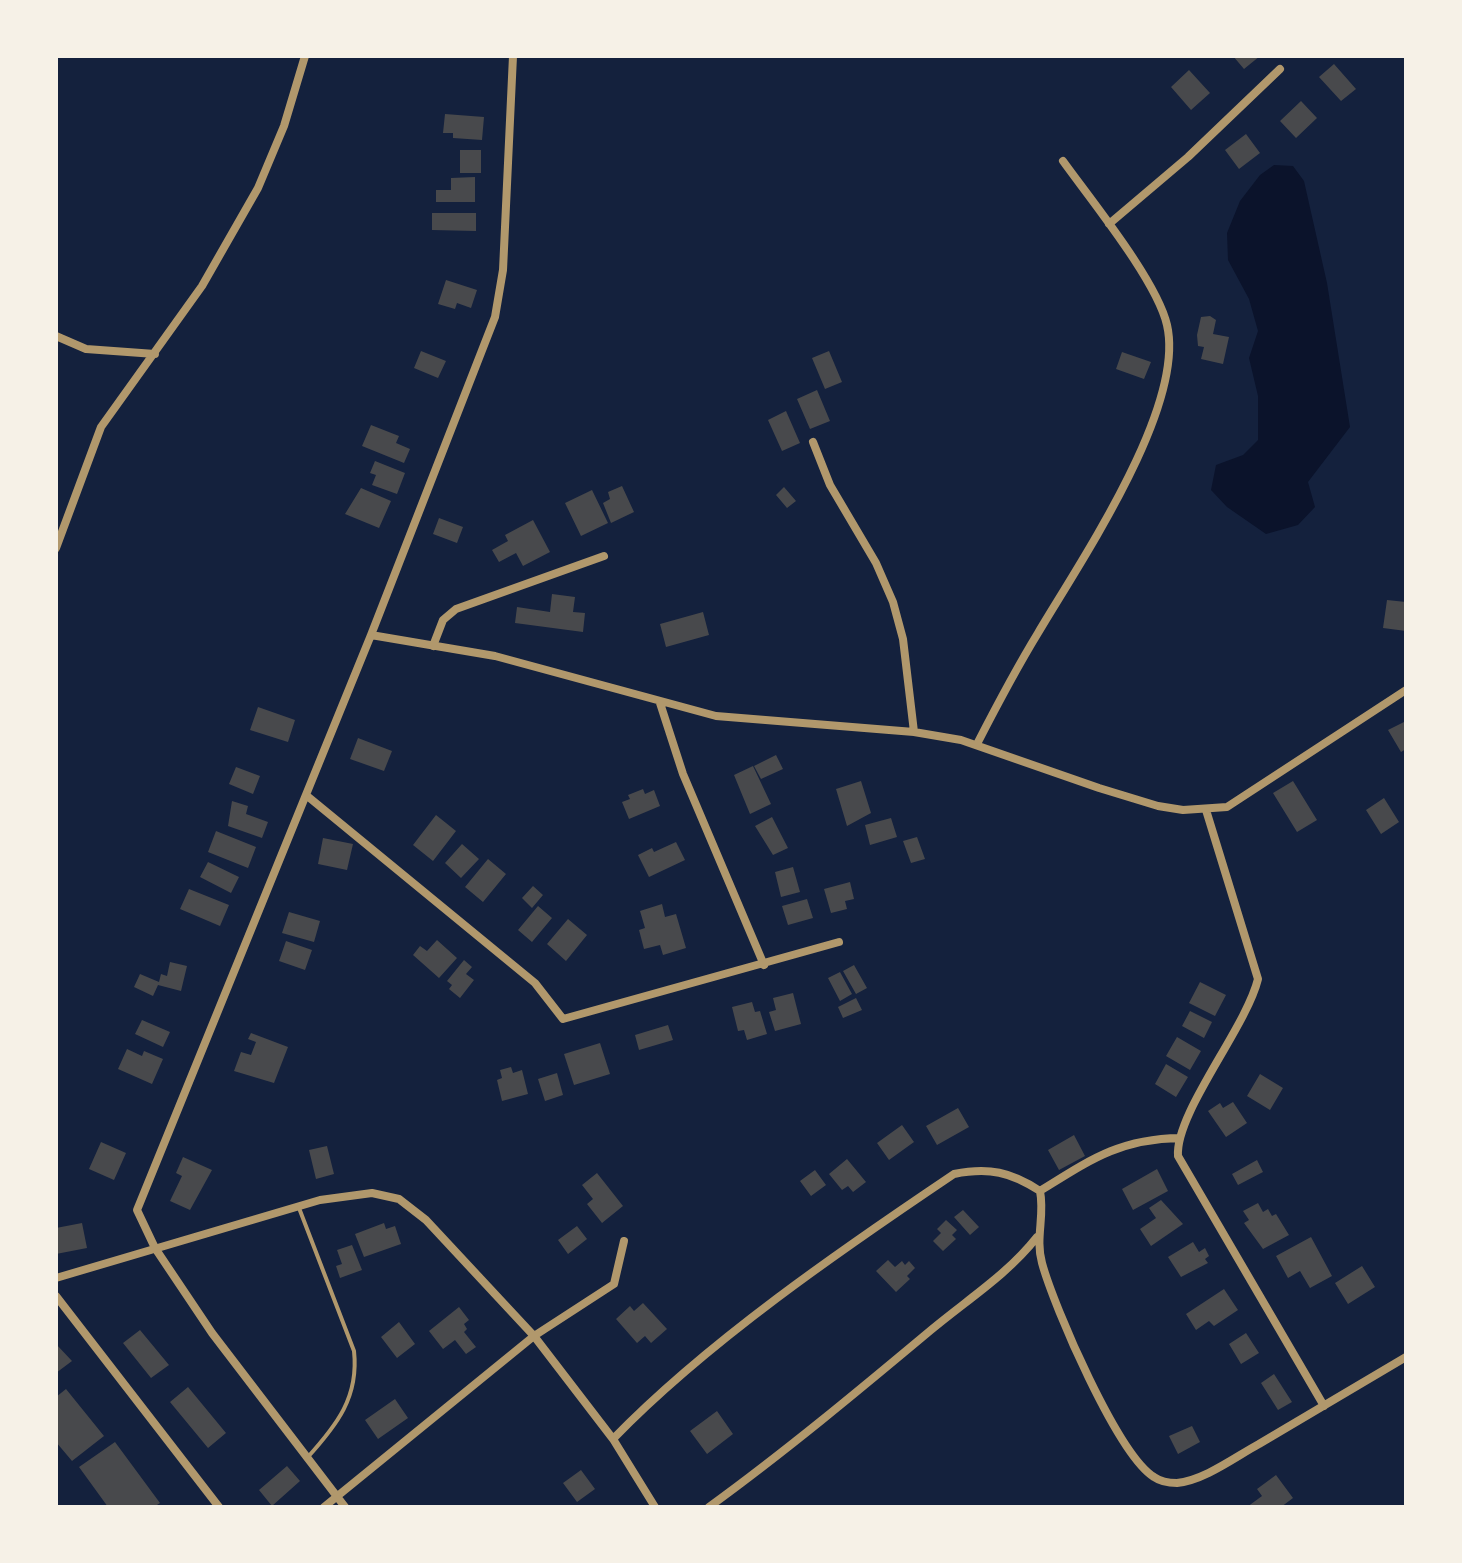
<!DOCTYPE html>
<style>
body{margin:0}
#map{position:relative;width:1462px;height:1563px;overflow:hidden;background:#14213d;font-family:"Noto Serif",serif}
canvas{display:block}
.frame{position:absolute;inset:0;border:58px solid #f6f1e7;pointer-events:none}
</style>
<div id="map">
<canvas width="1462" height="1563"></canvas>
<div class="frame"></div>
</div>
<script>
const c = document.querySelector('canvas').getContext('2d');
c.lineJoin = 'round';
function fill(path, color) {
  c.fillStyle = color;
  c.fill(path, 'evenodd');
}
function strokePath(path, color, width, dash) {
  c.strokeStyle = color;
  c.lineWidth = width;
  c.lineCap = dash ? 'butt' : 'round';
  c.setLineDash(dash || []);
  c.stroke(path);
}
const water = new Path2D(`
 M1274 165 1293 166 1304 181 1327 283 1350 427 1308 482 1315 507 1298 525 1266 534 1227 507 1211 490 1216 465 1243 455 1258 440V396L1249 358 1258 331 1249 299 1228 260 1227 233 1240 201 1260 175Z`);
const building = new Path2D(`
 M1233 56H1260L1244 69Z
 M1334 64 1356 89 1341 101 1319 77Z
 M1189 70 1210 93 1191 110 1171 87Z
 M1301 101 1317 118 1296 138 1280 121Z
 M445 114 484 117 482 140 453 138V133H443Z
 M1246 134 1260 153 1239 169 1225 150Z
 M460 150H481V173H460Z
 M475 177V202H436V190H451V178Z
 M432 213H476V231L432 230Z
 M446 280 477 290 471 308 457 303 455 309 438 304Z
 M1210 316 1216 320 1213 334 1229 337 1223 364 1201 359 1204 347 1198 346 1197 335 1201 317Z
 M421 351 446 361 438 378 414 368Z
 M829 351 842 382 825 389 812 358Z
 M1122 352 1151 362 1144 379 1116 369Z
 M817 390 830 421 810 429 797 399Z
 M786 411 800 443 782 451 768 420Z
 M371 425 399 436 396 443 410 449 404 463 362 446Z
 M375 461 405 473 397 494 372 485 376 475 370 473Z
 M622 486 634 512 611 523 603 503 610 499 608 492Z
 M784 487 796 501 787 508 776 495Z
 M361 488 391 501 379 528 345 514Z
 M592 490 608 523 581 536 565 503Z
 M439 518 463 527 457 543 433 534Z
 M533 520 550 552 523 566 516 553 499 562 492 550 508 541 505 535Z
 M552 594 575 597 573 612 585 613 583 632 515 623 517 607 550 612Z
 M1387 600 1406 602V631L1383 628Z
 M703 612 709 635 666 647 660 624Z
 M258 707 295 720 288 742 250 730Z
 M1406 721V749L1401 752 1388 730Z
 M358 738 392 751 384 771 350 759Z
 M776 755 783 769 761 779 754 766Z
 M753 766 771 804 750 814 734 775Z
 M236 767 260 776 253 794 229 784Z
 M861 781 871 813 847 826 836 789Z
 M1293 781 1317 820 1297 832 1273 793Z
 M643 789 645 794 654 790 660 806 629 819 622 802 630 799 628 795Z
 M1384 798 1399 822 1381 834 1366 810Z
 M232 801 248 806 246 814 268 822 262 838 228 826Z
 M436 815 456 831 433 861 413 845Z
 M772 817 788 848 773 855 755 826Z
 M891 818 897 837 870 845 865 825Z
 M216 831 256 847 248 868 208 852Z
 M917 837 925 859 911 863 903 841Z
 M323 838 353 844 347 870 318 864Z
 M676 842 685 860 649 877 638 855 652 848 654 852Z
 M462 844 479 859 461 878 445 863Z
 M488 859 506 874 483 902 465 887Z
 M208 862 239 877 231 893 200 877Z
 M793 867 800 892 781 897 775 872Z
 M850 882 854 899 845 901 847 909 831 913 824 889Z
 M533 886 543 895 532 908 522 898Z
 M189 889 229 905 220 926 180 909Z
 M807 899 813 918 788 925 782 906Z
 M662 904 665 917 676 914 686 948 663 955 660 945 644 949 639 930 645 928 640 911Z
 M538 906 552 918 532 942 518 930Z
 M289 912 320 921 314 942 282 933Z
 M568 919 587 935 566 961 547 944Z
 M437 940 457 958 439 978 413 955 420 946 427 951Z
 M286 941 312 950 305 970 279 961Z
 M464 960 472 967 466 974 474 980 460 998 449 989 452 985 447 981Z
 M170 962 187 966 181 991 158 985 153 996 134 987 140 974 159 982 161 974 167 976Z
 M854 965 867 988 856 994 843 971Z
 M840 972 852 994 840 1001 828 978Z
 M1200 982 1226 995 1215 1016 1189 1003Z
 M793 993 801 1024 775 1031 769 1012 776 1010 773 998Z
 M856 998 862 1010 843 1018 838 1007Z
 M752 1002 755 1012 760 1011 767 1034 747 1040 744 1030 738 1031 732 1007Z
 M1190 1011 1212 1022 1204 1038 1182 1026Z
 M142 1020 170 1032 163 1047 135 1034Z
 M668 1025 673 1040 639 1050 635 1035Z
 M251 1033 288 1047 274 1083 234 1071 241 1052 251 1055 256 1042 248 1039Z
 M1177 1037 1201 1051 1190 1070 1166 1056Z
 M600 1043 610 1074 574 1085 564 1054Z
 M127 1049 142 1056 144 1051 163 1059 152 1084 118 1069Z
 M1166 1064 1188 1077 1176 1097 1155 1084Z
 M511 1067 513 1073 522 1070 528 1094 502 1101 497 1080 502 1078 500 1070Z
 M557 1073 563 1095 545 1101 538 1079Z
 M1260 1074 1283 1088 1270 1110 1247 1096Z
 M1233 1102 1247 1123 1226 1137 1208 1111 1220 1103 1223 1108Z
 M958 1108 969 1127 937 1145 926 1126Z
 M902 1125 914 1142 889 1160 877 1143Z
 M1074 1135 1085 1156 1059 1170 1048 1150Z
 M101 1142 126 1153 114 1180 89 1169Z
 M327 1146 334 1174 316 1179 309 1150Z
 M183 1157 212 1170 190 1210 170 1201 182 1176 176 1173Z
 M847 1159 866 1182 853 1192 848 1186 842 1190 829 1174Z
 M1257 1160 1263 1172 1238 1185 1232 1174Z
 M1157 1169 1168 1191 1133 1210 1122 1189Z
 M815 1170 826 1185 811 1196 800 1181Z
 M597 1173 623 1206 602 1223 587 1204 593 1199 582 1185Z
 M1161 1200 1183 1224 1151 1246 1140 1229 1156 1218 1149 1208Z
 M1258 1203 1263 1212 1268 1209 1272 1216 1276 1214 1289 1235 1263 1249 1244 1223 1249 1220 1243 1211Z
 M963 1210 979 1227 970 1235 954 1217Z
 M946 1220 957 1230 952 1235 956 1239 943 1251 933 1241 941 1233 937 1229Z
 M82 1223 87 1248 56 1254V1228Z
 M384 1223 386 1229 395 1226 401 1244 364 1257 355 1234Z
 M577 1226 587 1239 568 1254 558 1240Z
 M1311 1237 1332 1276 1310 1288 1300 1271 1288 1278 1276 1256Z
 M1193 1242 1199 1252 1205 1248 1209 1256 1205 1259 1208 1263 1181 1277 1168 1257Z
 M352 1245 362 1270 340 1278 336 1266 342 1264 337 1250Z
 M888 1260 895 1267 902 1261 905 1265 909 1261 915 1268 907 1276 910 1279 896 1292 876 1271Z
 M1362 1266 1375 1287 1348 1304 1335 1283Z
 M1224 1289 1238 1310 1214 1326 1209 1321 1196 1330 1186 1314Z
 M643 1303 667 1329 651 1343 645 1336 637 1343 616 1319 630 1306 634 1311Z
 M459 1307 469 1320 464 1324 467 1329 464 1332 476 1347 466 1354 455 1340 443 1349 429 1331Z
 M399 1322 415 1344 397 1358 381 1337Z
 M140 1330 169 1365 151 1378 123 1343Z
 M1246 1333 1259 1353 1241 1364 1229 1344Z
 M56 1344 72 1361 56 1373Z
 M1274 1374 1292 1402 1278 1410 1261 1383Z
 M188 1387 226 1433 208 1448 170 1402Z
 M66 1389 104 1436 72 1461 56 1442V1397Z
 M395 1399 408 1418 378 1439 365 1420Z
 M717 1411 733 1434 707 1454 690 1431Z
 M1192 1426 1200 1442 1178 1454 1169 1436Z
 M115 1442 160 1503 154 1507H108L79 1467Z
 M287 1466 300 1481 272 1506 259 1490Z
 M581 1470 595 1489 577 1502 563 1483Z
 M1276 1475 1293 1498 1281 1507H1247L1262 1496 1257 1489Z`);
const service = new Path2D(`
 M299 1208 354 1351C359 1397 337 1425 307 1458`);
const minor = new Path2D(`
 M1109 224 1188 157 1280 69
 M56 336 86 349 155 354
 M813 442 830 485 876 563 893 602 903 639 914 732
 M56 548 101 427 202 286 258 188 284 126 305 56
 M371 635 495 656 716 716 914 732 961 740 1099 788 1158 806 1183 810 1227 807 1406 690
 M433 646 443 620 456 609 604 556
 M660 703 683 774 764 965
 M977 744C996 707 1016 669 1038 633 1080 562 1186 407 1167 325 1157 281 1091 200 1063 161
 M306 795 535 983 563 1019 839 942
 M1206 810 1258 979C1246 1028 1175 1113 1178 1156L1324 1406
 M1040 1191C1090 1160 1119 1139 1180 1138
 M56 1278 320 1200 372 1193 399 1199 426 1220 534 1336 613 1439 655 1507
 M56 1296 219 1507
 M613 1439C707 1342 841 1250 954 1174 989 1167 1011 1172 1040 1191 1045 1216 1035 1238 1042 1263 1054 1307 1118 1455 1154 1477 1161 1482 1170 1483 1177 1483 1205 1480 1235 1457 1259 1444 1308 1415 1357 1386 1406 1357
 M324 1507 534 1336 614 1284 624 1241
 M345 1507 212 1333 155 1248 137 1210 371 635 495 317 503 270 513 56
 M709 1507C786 1451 858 1391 931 1330 968 1299 1007 1275 1037 1237`);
fill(water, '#0b132b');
fill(building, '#48494c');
strokePath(service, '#b1986c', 4);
strokePath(minor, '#b1986c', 8);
</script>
